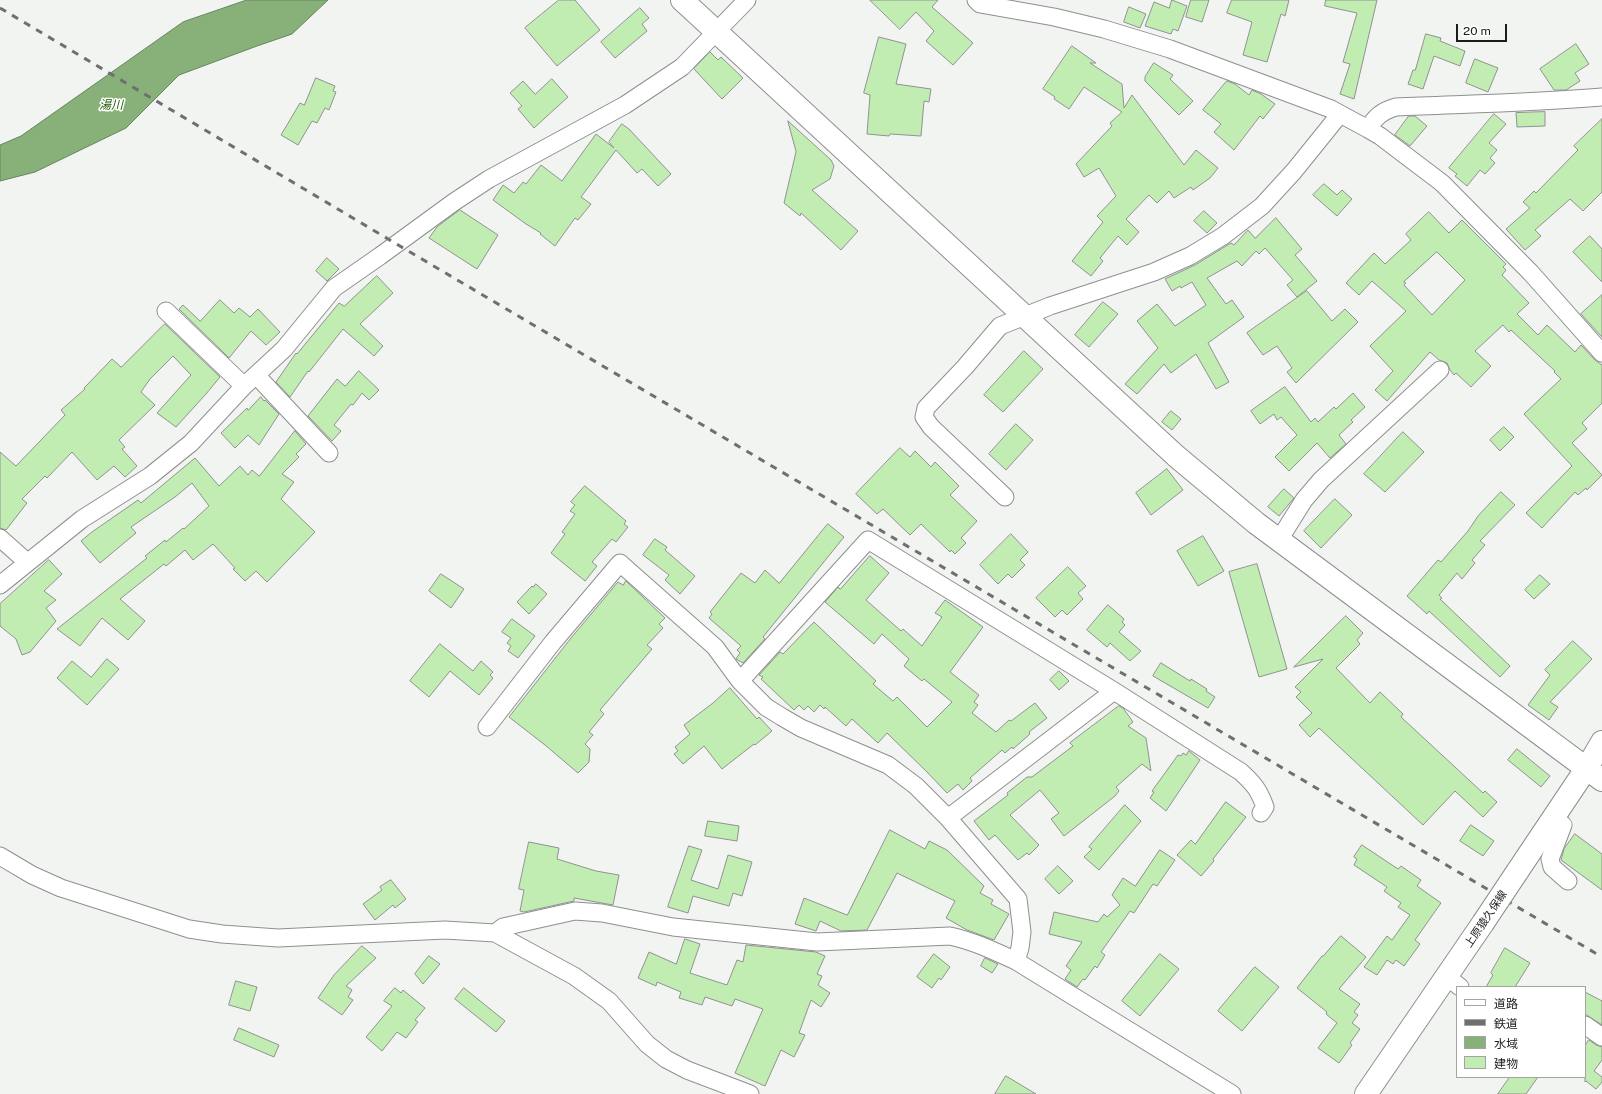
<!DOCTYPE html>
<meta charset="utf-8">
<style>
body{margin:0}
#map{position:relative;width:1602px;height:1094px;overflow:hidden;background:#f2f4f1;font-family:"Public Sans","Noto Sans JP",sans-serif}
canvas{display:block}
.legend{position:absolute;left:1456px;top:986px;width:130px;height:92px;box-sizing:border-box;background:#fff;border:1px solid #a4a4a4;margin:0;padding:5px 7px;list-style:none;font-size:12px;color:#1b1c1b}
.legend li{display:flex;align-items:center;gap:8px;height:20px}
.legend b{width:20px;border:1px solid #a4a4a4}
.scale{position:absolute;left:1456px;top:24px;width:51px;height:18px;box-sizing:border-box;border:2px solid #1b1c1b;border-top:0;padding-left:5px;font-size:12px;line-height:14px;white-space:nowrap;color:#1b1c1b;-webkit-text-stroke:3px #fff;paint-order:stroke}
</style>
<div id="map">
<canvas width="1602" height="1094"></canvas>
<ul class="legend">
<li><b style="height:5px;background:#fff"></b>道路</li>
<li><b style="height:5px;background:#6e6f6e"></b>鉄道</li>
<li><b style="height:11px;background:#88b079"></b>水域</li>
<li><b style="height:11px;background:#c1ecb2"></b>建物</li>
</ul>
<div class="scale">20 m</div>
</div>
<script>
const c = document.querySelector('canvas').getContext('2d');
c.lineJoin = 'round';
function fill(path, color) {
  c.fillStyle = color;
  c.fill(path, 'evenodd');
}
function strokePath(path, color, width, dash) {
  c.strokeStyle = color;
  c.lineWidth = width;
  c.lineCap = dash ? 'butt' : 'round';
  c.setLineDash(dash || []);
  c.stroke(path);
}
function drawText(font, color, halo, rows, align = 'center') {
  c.font = font + ' "Public Sans","Noto Sans JP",sans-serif';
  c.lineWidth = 3;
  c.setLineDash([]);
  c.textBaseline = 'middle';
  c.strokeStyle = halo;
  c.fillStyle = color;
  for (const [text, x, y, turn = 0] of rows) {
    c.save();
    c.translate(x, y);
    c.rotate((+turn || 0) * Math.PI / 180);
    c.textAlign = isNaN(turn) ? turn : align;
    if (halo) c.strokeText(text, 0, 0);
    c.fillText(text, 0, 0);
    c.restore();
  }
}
const water = new Path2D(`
 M247 0H328L292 34 257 46 179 75 126 128 35 172 0 181V145L21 136 183 22Z`);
const building = new Path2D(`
 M559 0H575L600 30 557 66 525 28Z
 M870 0H938L932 7 973 43 953 65 926 41 934 31 916 12 900 29Z
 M1172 0 1187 6 1178 31 1173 29 1171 34 1145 26 1154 2 1169 8Z
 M1191 0H1209L1202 22 1186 17Z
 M1232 0H1289L1285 16 1281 14 1267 62 1243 55 1252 22 1227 13Z
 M1326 0H1377L1354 99 1340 94 1350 64 1343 62 1357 13 1325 6Z
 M1129 7 1146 14 1140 28 1124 22Z
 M640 8 649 18 642 24 647 31 615 58 601 42Z
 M1426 34 1441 38 1440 41 1465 51 1460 66 1434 56 1423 89 1408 84 1413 70H1415Z
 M879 37 906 44 896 84 931 89 929 102 924 101 921 136 890 134 889 136 867 134 870 95 864 93Z
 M1576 44 1589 64 1575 73 1580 81 1566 90H1554L1540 69Z
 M1072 46 1096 63H1090L1122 84 1124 108 1132 95 1184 165 1196 150 1218 168 1210 178 1193 190 1191 187 1174 198 1169 191 1157 203 1149 195 1126 219 1139 232 1127 245 1118 236 1100 258 1103 261 1091 276 1072 261 1103 222 1097 216 1116 196 1099 168 1084 177 1076 164 1112 126 1110 123 1122 112 1084 87 1069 109 1054 99 1055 97 1043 89Z
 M710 52 718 60 721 57 743 78 722 99 694 69Z
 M1475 59 1498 68 1488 92 1466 83Z
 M1154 63 1173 75 1170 79 1193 101 1179 115 1145 81V77Z
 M316 78 335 86 333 91 336 92 329 110 325 108 317 123 312 121 298 145 281 135 300 103 304 105Z
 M552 79 568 97 534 128 518 109 522 106 510 93 523 81 535 94Z
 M1227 81 1235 84 1249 95 1252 90 1261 94 1275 104 1263 119 1260 116 1234 150 1214 132 1221 124 1203 110Z
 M1545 112V126L1517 127 1516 113Z
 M1494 114 1506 124 1489 143 1497 150 1490 158 1495 163 1485 174 1480 170 1467 186 1455 176 1457 174 1449 168Z
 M1409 116H1415L1427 126 1410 146 1395 135Z
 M1602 119V192L1583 211 1570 199 1535 230 1541 236 1525 250 1506 229 1530 208 1523 202 1534 191 1536 193 1578 150 1574 146Z
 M788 121 831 160 834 166 830 179 812 190 858 231 841 250 801 213 800 216 784 203 796 152Z
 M622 124 629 129 671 174 658 186 642 169 637 173 616 150 581 197 591 204 578 220 575 218 555 246 540 234 541 233 526 224 493 200 503 185 514 193 523 182 526 184 541 165 562 181 596 134 614 148 609 142Z
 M1324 184 1337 195 1342 190 1352 199 1337 216 1313 195Z
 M460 210 498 235 477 269 429 238 437 227Z
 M1204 211 1217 223 1207 233 1194 221Z
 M1429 212 1449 233 1462 220 1506 264 1503 267 1506 270 1502 275 1529 303 1517 314 1538 335 1547 325 1575 352 1581 345 1595 360 1602 365V403L1582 423 1587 429 1572 443 1602 475 1587 490 1586 488 1578 495 1575 492 1542 528 1526 513 1572 466 1524 414 1561 379 1554 372 1555 371 1511 330 1509 332 1503 325 1475 351 1491 366 1471 387 1456 373 1454 375 1450 370 1447 363 1439 360 1430 352 1387 401 1375 390 1393 371 1370 346 1406 311 1372 281 1359 295 1346 283 1374 253 1385 264 1411 240 1406 234ZM1437 252 1465 280 1432 315 1404 285 1406 283 1404 282Z
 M1276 218 1302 249 1295 255 1317 281 1297 297 1287 285 1293 280 1265 248 1259 254 1256 251 1242 266 1237 261 1207 278 1226 304 1232 300 1244 317 1208 343 1229 382 1216 389 1196 354 1171 373 1164 364 1137 394 1125 384 1158 348 1137 321 1157 304 1175 326 1206 305 1192 282 1181 288 1180 286 1172 291 1165 279 1195 265 1231 243 1234 245 1248 230 1255 238Z
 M1590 236 1602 249V282L1573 252Z
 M327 258 339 269 327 281 316 271Z
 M377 276 393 293 360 324 383 346 374 356 343 329 309 372 308 371 290 397 276 382 296 353 297 354 339 303 344 306Z
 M1307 291 1332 321 1345 309 1358 322 1296 383 1287 372 1292 368 1277 346 1263 355 1247 333Z
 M1602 295V337L1581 314Z
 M220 300 234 313 239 308 250 317 258 309 280 332 266 345 251 331 229 358 179 309 183 305 200 321Z
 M1103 302 1118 314 1089 347 1075 335Z
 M165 324 220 377 206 394 176 427 157 413 191 375 173 356 150 379 141 392 155 405 119 440 125 447 122 449 137 466 125 477 114 466 97 480 72 452 47 478 45 476 22 499 27 503 6 530 0 528V452L16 466 65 415 61 410 85 389 84 388 112 359 121 367Z
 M1024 351 1043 369 1003 412 984 395Z
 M359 371 379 390 369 400 362 393 353 405 351 404 334 425 341 431 332 441 308 416 337 379 345 386Z
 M1285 387 1311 422 1315 418 1318 422 1334 407 1336 409 1353 393 1365 407 1351 420 1353 422 1339 435 1346 444 1330 458 1317 443 1289 471 1275 457 1297 435 1281 417 1277 420 1274 414 1260 424 1251 411Z
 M261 397 264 401 265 400 279 414 259 445 248 435 235 448 221 433 247 408 248 410Z
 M1171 411 1181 419 1172 430 1162 422Z
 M1016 424 1033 440 1006 470 989 454Z
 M1504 427 1514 437 1500 451 1490 440Z
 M295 431 306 444 296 454 299 457 282 474 294 482 281 499 315 532 267 582 256 571 245 581 233 569 235 568 213 544 193 560 185 550 166 566 164 564 120 599 145 621 128 640 102 618 80 646 57 629 147 558 145 556 165 540 166 542 183 528 184 529 209 506 192 483 175 497 131 527 136 533 100 563 81 541 92 532 138 500 141 503 195 458 219 486 240 466 248 475 252 470 259 476Z
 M1403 432 1424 452 1385 492 1364 474Z
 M900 448 910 457 915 451 931 467 935 462 959 486 950 495 977 521 961 538 966 543 955 554 951 550 950 552 921 524 910 535 883 509 877 514 856 494Z
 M1167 469 1183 490 1151 515 1136 493Z
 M585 486 626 521 624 524 628 527 616 542 612 539 592 562 597 566 585 581 551 553 565 534 562 532 575 514 570 511 575 505 571 502Z
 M1284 489 1294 498 1279 516 1268 507Z
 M1501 492 1515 505 1480 541 1485 545 1472 560 1475 563 1462 579 1457 573 1439 595 1442 598 1440 599 1510 666 1500 677 1429 611 1427 614 1407 596 1438 560 1441 562 1468 531 1478 516Z
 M1335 499 1352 515 1321 548 1304 531Z
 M828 524 844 537 763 637 765 639 743 663 736 659 740 653 737 650 741 646 709 618 712 614 710 612 741 573 755 583 765 570 779 583Z
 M1011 534 1028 552 1020 560 1025 565 1012 578 1008 574 998 584 980 565Z
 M1203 536 1224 571 1198 586 1177 551Z
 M655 539 667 547 665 550 695 576 680 594 665 580 669 575 643 555Z
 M870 556 889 573 866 600 901 631 903 629 922 646 942 617 935 613 945 600 983 627 950 672 979 695 974 702 978 705 972 713 996 732 1009 720 1011 721 1035 703 1047 718 1029 732 1030 734 1013 749 1012 747 1005 753 1002 750 970 778 972 781 963 790 958 784 947 793 927 772 887 733 878 743 852 719 846 726 825 707 824 709 820 705 814 712 808 706 804 710 799 705 794 710 761 679 763 677 759 675 780 652 783 654 814 622 876 681 873 684 893 701 897 697 927 727 952 702 924 679 922 681 904 666 909 659 882 634 874 644 825 602 838 587 840 589Z
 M49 560 62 574 44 591 56 600 46 608 56 621 30 652 22 655 16 639 0 626V604Z
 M1257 564 1287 669 1259 677 1229 572Z
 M1068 567 1086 586 1078 593 1083 599 1067 615 1062 610 1055 617 1036 598Z
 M441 574 464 589 451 608 429 591Z
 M1540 575 1550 584 1534 599 1525 590Z
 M626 581 665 618 659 624 663 628 647 645 652 649 600 710 604 714 589 732 593 735 585 744 590 749 589 762 578 773 545 745 509 717 571 638 618 582 623 585Z
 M536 584 547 594 529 614 517 602 532 586 533 587Z
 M1108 605 1124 619 1122 622 1125 625 1119 632 1141 651 1130 661 1110 643 1107 647 1087 630Z
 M1346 616 1363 633 1357 640 1360 644 1336 668 1370 703 1380 692 1403 714 1401 717 1483 793 1485 791 1497 802 1483 817 1455 791 1423 825 1319 728 1310 737 1299 725 1312 713 1296 697 1301 692 1295 687 1323 659 1294 667Z
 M512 619 535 636 518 658 508 651 511 646 507 643 511 638 502 632Z
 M1573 641 1592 659 1550 702 1558 707 1549 720 1528 705 1550 675 1545 670Z
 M440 644 473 671 481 661 493 672 490 675 493 678 479 695 450 671 429 697 410 681Z
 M107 659 119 669 87 705 57 678 72 661 91 677Z
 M1161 663 1190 681 1191 679 1207 689 1206 691 1215 697 1208 708 1153 676Z
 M1059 671 1069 681 1059 690 1050 680Z
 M730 688 757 719 759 717 772 731 755 745 754 744 722 769 704 746 683 764 674 754 678 751 675 747 690 734 684 725 713 703Z
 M1119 706 1123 708 1133 722 1128 726 1146 738 1151 771 1142 764 1116 787 1119 791 1115 796 1064 836 1051 819 1059 813 1040 790 1010 815 1039 845 1029 855 1027 853 1018 860 995 835 989 840 974 821 1008 795 1007 793 1027 777H1032L1073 746 1070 743Z
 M1517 749 1550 776 1541 787 1508 760Z
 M1189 751 1200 760 1166 811 1150 798 1154 792 1152 791 1178 755 1181 756 1183 753 1186 755Z
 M1226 802 1246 817 1213 859 1214 861 1201 876 1177 855 1191 840 1195 844Z
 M1125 805 1141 821 1099 870 1084 857 1092 849 1089 847Z
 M708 821 739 826 737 841 705 836Z
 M1471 825 1494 841 1483 856 1460 841Z
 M890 830 925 849 929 841 947 850 984 886 980 893 993 900 991 904 1009 914 994 940 967 930 946 918 955 901 897 873 867 930 841 931 820 921 816 931 795 924 804 898 847 915Z
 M1575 834 1602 854V890L1561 860 1564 849Z
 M529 842 559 848 557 859 596 871 619 875 613 905 574 898V901L524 912 520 911 524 890 519 889Z
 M1362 845 1398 869 1401 866 1421 880 1417 886 1441 903 1415 940 1420 944 1404 966 1396 960 1393 964 1387 960 1377 975 1364 967 1387 936 1392 940 1410 915 1398 907 1401 903 1384 891 1387 887 1354 865 1357 859 1354 857Z
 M689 846 702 850 691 880 718 889 728 855 752 862 742 896 733 893 729 906 693 896 688 913 668 907Z
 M1160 850 1175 860 1157 886 1153 884 1134 913 1130 911 1101 952 1105 955 1097 968 1095 966 1085 980 1083 979 1077 987 1065 979 1071 970 1066 966 1082 942 1049 934 1054 912 1098 922 1104 914 1107 917 1120 905 1112 895 1123 878 1135 886Z
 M1058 866 1073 881 1059 894 1045 879Z
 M391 880 406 899 395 908 393 905 375 920 363 904 382 890 380 887Z
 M1341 936 1366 957 1339 989 1360 1004 1354 1012 1358 1015 1352 1023 1360 1029 1350 1043 1352 1045 1339 1063 1318 1048 1337 1023 1326 1014 1327 1012 1297 988 1322 956H1323Z
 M685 939 700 944 690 973 727 985 737 960 743 962 746 945 816 952 825 956 817 974 822 976 818 985 830 993 821 1007 811 1000 799 1033 805 1035 794 1057 781 1050 765 1086 735 1073 763 1009 735 999 732 1006 705 997 702 1005 679 998 681 992 657 982 656 986 638 978 649 952 676 964Z
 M362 946 376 958 346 986 352 990 348 997 353 1000 342 1015 318 998 334 975Z
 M1505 948 1530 963 1515 987H1486L1493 975 1491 973Z
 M934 954 950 967 941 980 939 978 932 988 917 977Z
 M1160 954 1179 969 1140 1016 1122 1001Z
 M429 956 440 964 423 984 415 974Z
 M985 958 998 964 992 973 981 966Z
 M1255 967 1279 987 1242 1031 1218 1011Z
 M236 981 257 987 250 1011 229 1005Z
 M395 988 401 993 403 990 425 1008 415 1020 418 1022 406 1038 397 1032 382 1051 366 1037 392 1006 384 1001Z
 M464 988 505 1021 496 1032 455 999Z
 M1585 992 1602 1001V1025L1585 1014Z
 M239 1028 279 1045 274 1057 234 1040Z
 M1589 1040 1596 1045 1602 1047V1060L1594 1071 1602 1077V1082L1596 1089 1586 1081 1585 1082V1046Z
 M1006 1076 1036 1094H995Z
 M1510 1077H1538L1526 1094H1498Z`);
const street = new Path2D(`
 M976 0 980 4 1054 17 1104 29 1170 49 1331 109 1368 129 1380 136 1442 183 1531 273 1602 353
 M1368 129C1375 117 1382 111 1396 107 1464 104 1533 103 1602 97
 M166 311 244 386
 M256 375 329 453
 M1005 497 931 427 924 417 926 408 965 367 1000 326 1050 306 1154 272 1190 256 1223 236 1262 206 1294 171 1340 114
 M0 538 27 562
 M1279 540 1304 500 1321 480 1440 370
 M0 585 82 519 150 476 191 443 244 386 284 349 334 288 380 256 454 202 489 179 625 105 682 67 747 0
 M487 727 553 642 620 563 715 647 740 681
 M948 818 1114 691
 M1553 818 1563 825 1550 859 1552 867 1568 881
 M0 856 32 875 61 888 189 929 222 934 278 938 445 930 495 933 503 927 575 911 602 913 673 927 817 942 950 936C973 941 994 951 1016 961L1232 1094
 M495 933 574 976 609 1001 647 1044 666 1059 687 1070 750 1094
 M1016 961 1020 948 1022 932 1018 899 948 818 916 786 888 765 801 728 782 717 766 707 740 681 868 540 1114 691 1241 772C1254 784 1259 790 1265 807L1261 813
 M1447 977 1460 987
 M1585 1025 1602 1037`);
const secondary = new Path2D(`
 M682 0 1176 456 1256 523 1602 780
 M1517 872 1586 769 1602 742
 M1366 1094 1483 923`);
const rail = new Path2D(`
 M0 8 410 252 1602 957`);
const secondaryBridge = new Path2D(`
 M1483 923 1517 872`);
const streetNames = [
 ["上原猿久保線",1486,919,-56]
];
const waterNames = [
 ["湯川",111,105]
];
fill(water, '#88b079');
strokePath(water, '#67845d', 1);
fill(building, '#c1ecb2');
strokePath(building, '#909290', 1);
strokePath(street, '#8e908e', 19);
strokePath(secondary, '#8e908e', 24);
strokePath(street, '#fff', 17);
strokePath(secondary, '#fff', 22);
strokePath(rail, '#6e6f6e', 3, [7, 7]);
strokePath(secondaryBridge, '#8e908e', 24, []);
strokePath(secondaryBridge, '#fff', 22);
drawText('11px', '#1b1c1b', '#fff', streetNames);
drawText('italic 12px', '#235706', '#fff', waterNames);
</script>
